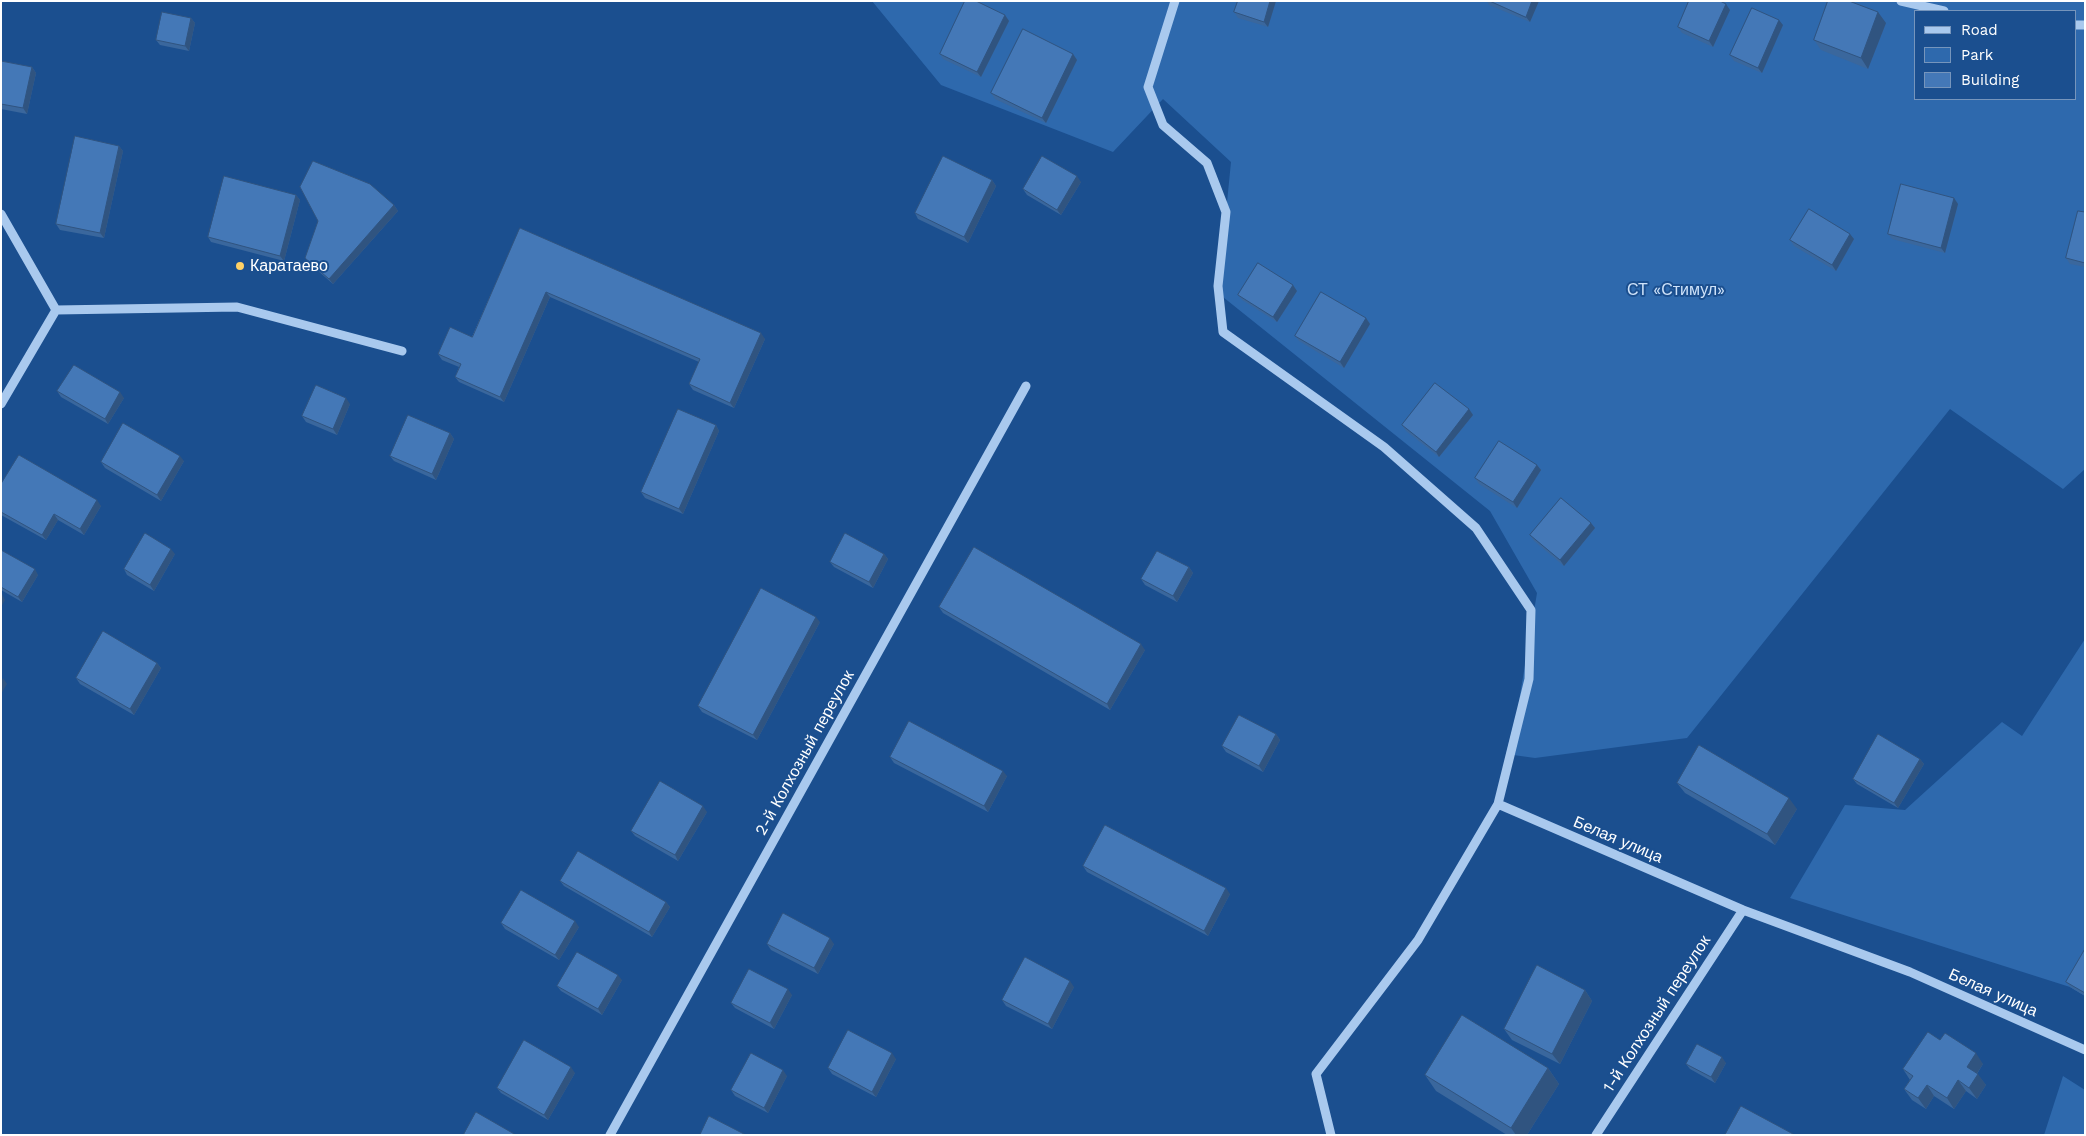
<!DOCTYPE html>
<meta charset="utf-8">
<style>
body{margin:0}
#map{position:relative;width:2086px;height:1136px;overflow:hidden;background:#1b4f8f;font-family:"Work Sans",sans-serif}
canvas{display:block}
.frame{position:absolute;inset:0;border:2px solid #fff;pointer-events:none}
.legend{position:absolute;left:1914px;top:10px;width:162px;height:90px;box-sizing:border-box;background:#1b4f8f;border:1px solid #7695bc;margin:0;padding:6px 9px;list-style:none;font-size:15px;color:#fff}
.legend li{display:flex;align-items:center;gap:10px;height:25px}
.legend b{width:25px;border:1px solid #7695bc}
</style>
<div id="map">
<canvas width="2086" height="1136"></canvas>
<div class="frame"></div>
<ul class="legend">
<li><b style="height:6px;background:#a9c9ee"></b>Road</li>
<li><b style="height:14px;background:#2e69ad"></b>Park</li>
<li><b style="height:14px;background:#4478b7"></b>Building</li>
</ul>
</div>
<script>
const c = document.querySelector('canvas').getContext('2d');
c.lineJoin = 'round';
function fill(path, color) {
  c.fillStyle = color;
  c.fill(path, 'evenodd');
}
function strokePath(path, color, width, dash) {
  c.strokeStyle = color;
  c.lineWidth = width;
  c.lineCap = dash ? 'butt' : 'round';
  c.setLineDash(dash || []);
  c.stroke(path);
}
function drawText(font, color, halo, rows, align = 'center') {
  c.font = font + ' "Work Sans",sans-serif';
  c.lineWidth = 4;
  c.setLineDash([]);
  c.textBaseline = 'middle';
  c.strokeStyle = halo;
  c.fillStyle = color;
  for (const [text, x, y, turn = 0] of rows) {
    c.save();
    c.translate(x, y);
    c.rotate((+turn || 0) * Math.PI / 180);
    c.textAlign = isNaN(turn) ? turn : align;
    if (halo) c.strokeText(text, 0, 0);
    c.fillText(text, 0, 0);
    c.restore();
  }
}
const green = new Path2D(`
 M872 1H2085V469L2063 489 1950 409 1687 738 1535 758 1506 754 1518 707 1537 593 1490 511 1218 293 1231 162 1163 99 1113 152 941 85ZM1915 11H2075V99H1915Z
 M2085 639V996L2070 987 1790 898 1845 805 1905 810 2002 722 2022 736Z
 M2063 1076 2085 1090V1135H2044Z`);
const minor = new Path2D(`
 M1175 1 1148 87 1163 125 1207 163 1226 212 1218 286 1223 332 1384 447 1476 528 1531 610 1529 679 1498 804
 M1901 1 1944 11
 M2075 25H2085
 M1 214 56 310
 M56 310 237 307 402 351
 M1 404 56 310
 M610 1135 1026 386
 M1331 1135 1316 1074 1418 940 1498 804 1743 910 1910 972 2085 1050
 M1596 1135 1743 910`);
const wall = new Path2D(`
 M1276 1 1268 27 1238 18 1234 12Z
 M1487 1H1539L1530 22 1489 5Z
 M1730 10 1713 47 1682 33 1678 27Z
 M1005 15 1009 21 981 77 943 59 940 54Z
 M191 18 195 23 189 51 160 45 156 40Z
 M1886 23 1868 69 1821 50 1814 40Z
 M1783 25 1762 73 1734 61 1730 55Z
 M1073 54 1077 60 1046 123 995 99 991 93Z
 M1 61 32 67 36 73 27 114 1 109Z
 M119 146 123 151 104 238 60 230 56 224Z
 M992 180 996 186 968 243 918 219 915 213Z
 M1081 182 1061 215 1027 195 1023 189Z
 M296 195 300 200 284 261 211 242 208 237Z
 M1954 198 1958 204 1945 253 1892 239 1888 234Z
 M394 205 398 211 333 284 309 263 305 258Z
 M2085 212V267L2070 264 2066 258Z
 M520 228 765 339 734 408 693 390 689 384 699 362 550 297 504 402 459 382 455 377 459 367 442 360 438 354 472 337Z
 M1854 239 1836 271 1794 246 1790 240Z
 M1297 291 1277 322 1242 300 1238 295Z
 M1366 318 1370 324 1344 368 1299 341 1295 336Z
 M57 391 124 398 108 424 61 397Z
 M350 404 337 435 306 422 302 416Z
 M1469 409 1473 415 1439 457 1406 431 1402 425Z
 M716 425 719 431 683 514 645 498 641 492Z
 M450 433 454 439 436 480 394 461 390 456Z
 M184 461 161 501 105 468 101 462Z
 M1537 465 1541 470 1517 508 1479 484 1475 478Z
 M1 484 101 506 84 535 58 520 46 540 1 515Z
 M1591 523 1595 528 1564 566 1534 541 1530 535Z
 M1 550 38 575 22 602 1 590Z
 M175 554 154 591 127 575 124 569Z
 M884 554 888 559 873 588 834 567 830 562Z
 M1189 567 1193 573 1177 602 1145 585 1141 579Z
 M939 607 1145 650 1110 710 943 613Z
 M820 622 757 740 702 712 698 706Z
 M157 663 161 668 134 715 80 684 76 678Z
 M1276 734 1280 740 1263 772 1226 752 1222 746Z
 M890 757 1007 776 988 812 894 763Z
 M1920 759 1924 764 1898 808 1857 784 1853 779Z
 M1677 783 1797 809 1775 845 1685 793Z
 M707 812 678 861 635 836 631 831Z
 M1083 866 1230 894 1208 936 1087 872Z
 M560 881 666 902 670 907 652 937 564 886Z
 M501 923 579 927 559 960 505 929Z
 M767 944H834L818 974 771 950Z
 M2085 949V996L2070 987 2066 982Z
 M622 980 602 1015 561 991 557 986Z
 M1074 987 1052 1029 1006 1006 1002 1000Z
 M1585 990 1592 1001 1560 1064 1512 1040 1504 1029Z
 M792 995 774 1029 735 1008 731 1003Z
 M1940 1040 1983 1064 1977 1074 1986 1085 1977 1099 1966 1091 1954 1109 1934 1096 1926 1109 1912 1100 1904 1089 1910 1080 1903 1069Z
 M896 1059 876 1097 832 1074 828 1068Z
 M1726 1063 1715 1083 1690 1069 1686 1064Z
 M1548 1068 1559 1084 1527 1135H1507L1436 1091 1425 1075Z
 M575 1073 548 1120 501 1093 497 1088Z
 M787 1076 768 1113 735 1096 731 1090Z`);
const shadedWall = new Path2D(`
 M1270 1H1276L1268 27 1264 22Z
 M1532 1H1539L1530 22 1526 17Z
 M1726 4 1730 10 1713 47 1709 41Z
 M1878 12 1886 23 1868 69 1861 58Z
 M1005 15 1009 21 981 77 977 72Z
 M191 18 195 23 189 51 185 46Z
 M1779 20 1783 25 1762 73 1758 68Z
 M1073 54 1077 60 1046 123 1042 118Z
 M32 67 36 73 27 114 23 108Z
 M119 146 123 151 104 238 100 233Z
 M1077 176 1081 182 1061 215 1057 210Z
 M992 180 996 186 968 243 964 237Z
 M296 195 300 200 284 261 280 256Z
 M1954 198 1958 204 1945 253 1941 248Z
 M394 205 398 211 333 284 329 279Z
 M1850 234 1854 239 1836 271 1832 265Z
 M1293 285 1297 291 1277 322 1273 317Z
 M546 292 550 297 504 402 500 397Z
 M1366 318 1370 324 1344 368 1340 362Z
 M761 333 765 339 734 408 730 403Z
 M120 392 124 398 108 424 105 419Z
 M346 398 350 404 337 435 333 429Z
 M1469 409 1473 415 1439 457 1436 452Z
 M716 425 719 431 683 514 679 509Z
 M450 433 454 439 436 480 432 474Z
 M180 456 184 461 161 501 157 495Z
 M1537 465 1541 470 1517 508 1513 502Z
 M97 500 101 506 84 535 80 529Z
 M54 514 58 520 46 540 42 535Z
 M1591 523 1595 528 1564 566 1560 560Z
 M171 549 175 554 154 591 150 585Z
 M884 554 888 559 873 588 869 582Z
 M1189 567 1193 573 1177 602 1173 596Z
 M35 569 38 575 22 602 18 597Z
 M2 594 5 600 1 607V594Z
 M816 617 820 622 757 740 753 735Z
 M1141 644 1145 650 1110 710 1107 704Z
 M157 663 161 668 134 715 130 709Z
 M3 678 7 684 1 694V682Z
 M1276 734 1280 740 1263 772 1259 766Z
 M1920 759 1924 764 1898 808 1894 803Z
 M1003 771 1007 776 988 812 984 806Z
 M1789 798 1797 809 1775 845 1767 834Z
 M703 806 707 812 678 861 675 855Z
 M1226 888 1230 894 1208 936 1204 931Z
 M666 902 670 907 652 937 649 932Z
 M575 921 579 927 559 960 555 955Z
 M830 938 834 944 818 974 814 968Z
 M618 975 622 980 602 1015 598 1009Z
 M1070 981 1074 987 1052 1029 1048 1024Z
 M788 989 792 995 774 1029 770 1023Z
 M1585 990 1592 1001 1560 1064 1552 1054Z
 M892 1053 896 1059 876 1097 872 1092Z
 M1976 1053 1983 1064 1974 1078 1967 1067Z
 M1722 1057 1726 1063 1715 1083 1711 1077Z
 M571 1067 575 1073 548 1120 544 1115Z
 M1548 1068 1559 1084 1527 1135H1516L1511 1128Z
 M783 1070 787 1076 768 1113 764 1108Z
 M1978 1074 1986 1085 1977 1099 1969 1088Z
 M1958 1080 1966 1091 1954 1109 1947 1098Z
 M1927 1085 1934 1096 1926 1109 1918 1098Z`);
const building = new Path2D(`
 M965 1H976L1005 15 977 72 940 54Z
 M1238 1H1270L1264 22 1234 12Z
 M1490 1H1532L1526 17Z
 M1689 1H1720L1726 4 1709 41 1678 27Z
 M1828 1H1849L1878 12 1861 58 1814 40Z
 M1752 8 1779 20 1758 68 1730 55Z
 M162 12 191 18 185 46 156 40Z
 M1023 29 1073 54 1042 118 991 93Z
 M1 61 32 67 23 108 1 104Z
 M75 136 119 146 100 233 56 224Z
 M943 156 992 180 964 237 915 213Z
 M1042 156 1077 176 1057 210 1023 189Z
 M313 161 370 184 394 205 329 279 305 258 318 221 300 187Z
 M224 176 296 195 280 256 208 237Z
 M1901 184 1954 198 1941 248 1888 234Z
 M1809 209 1850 234 1832 265 1790 240Z
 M2078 211 2085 212V263L2066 258Z
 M520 228 761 333 730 403 689 384 700 359 546 292 500 397 455 377 461 364 438 354 450 327 472 337Z
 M1258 263 1293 285 1273 317 1238 295Z
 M1321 292 1366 318 1340 362 1295 336Z
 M74 365 120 392 105 419 57 391Z
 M1435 383 1469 409 1436 452 1402 425Z
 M316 385 346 398 333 429 302 416Z
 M678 409 716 425 679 509 641 492Z
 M408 415 450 433 432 474 390 456Z
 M123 423 180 456 157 495 101 462Z
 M1499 441 1537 465 1513 502 1475 478Z
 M19 455 97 500 80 529 54 514 42 535 1 512V484Z
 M1561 498 1591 523 1560 560 1530 535Z
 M145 533 171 549 150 585 124 569Z
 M845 533 884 554 869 582 830 562Z
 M974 547 1141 644 1107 704 939 607Z
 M1 550 35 569 18 597 1 587Z
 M1157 551 1189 567 1173 596 1141 579Z
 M761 588 816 617 753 735 698 706Z
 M103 631 157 663 130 709 76 678Z
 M1239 715 1276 734 1259 766 1222 746Z
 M909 721 1003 771 984 806 890 757Z
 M1878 734 1920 759 1894 803 1853 779Z
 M1699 745 1789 798 1767 834 1677 783Z
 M660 781 703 806 675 855 631 831Z
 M1105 825 1226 888 1204 931 1083 866Z
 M578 851 666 902 649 932 560 881Z
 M521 890 575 921 555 955 501 923Z
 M783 913 830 938 814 968 767 944Z
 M2085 949V993L2066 982Z
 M577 952 618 975 598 1009 557 986Z
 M1025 957 1070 981 1048 1024 1002 1000Z
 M1537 965 1585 990 1552 1054 1504 1029Z
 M749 969 788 989 770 1023 731 1003Z
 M1462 1015 1548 1068 1511 1128 1425 1075Z
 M848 1030 892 1053 872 1092 828 1068Z
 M1928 1032 1940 1040 1945 1033 1976 1053 1967 1067 1978 1074 1969 1088 1958 1080 1947 1098 1927 1085 1918 1098 1904 1089 1913 1076 1903 1069Z
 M524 1040 571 1067 544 1115 497 1088Z
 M1697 1044 1722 1057 1711 1077 1686 1064Z
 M751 1053 783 1070 764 1108 731 1090Z
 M1741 1106 1795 1135H1725Z
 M476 1112 516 1135H466L464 1134Z
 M709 1116 746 1135H700Z`);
const markers = [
 [240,266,5,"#ffd166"]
];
const poiNames = [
 ["Каратаево",250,266]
];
const parkNames = [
 ["СТ «Стимул»",1676,290]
];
const streetNames = [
 ["2-й Колхозный переулок",805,753,-61],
 ["Белая улица",1618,840,23],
 ["Белая улица",1993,993,24],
 ["1-й Колхозный переулок",1657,1014,-57]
];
fill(green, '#2e69ad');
strokePath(minor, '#a9c9ee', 9);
fill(wall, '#3a679d');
fill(shadedWall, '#305480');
fill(building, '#4478b7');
strokePath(building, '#305480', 1);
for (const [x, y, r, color] of markers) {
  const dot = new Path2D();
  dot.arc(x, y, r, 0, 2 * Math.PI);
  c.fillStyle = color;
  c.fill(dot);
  strokePath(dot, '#1b4f8f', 2);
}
drawText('16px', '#fff', '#1b4f8f', poiNames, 'left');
drawText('16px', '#cfe3fa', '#1b4f8f', parkNames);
drawText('16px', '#fff', '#1b4f8f', streetNames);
</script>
